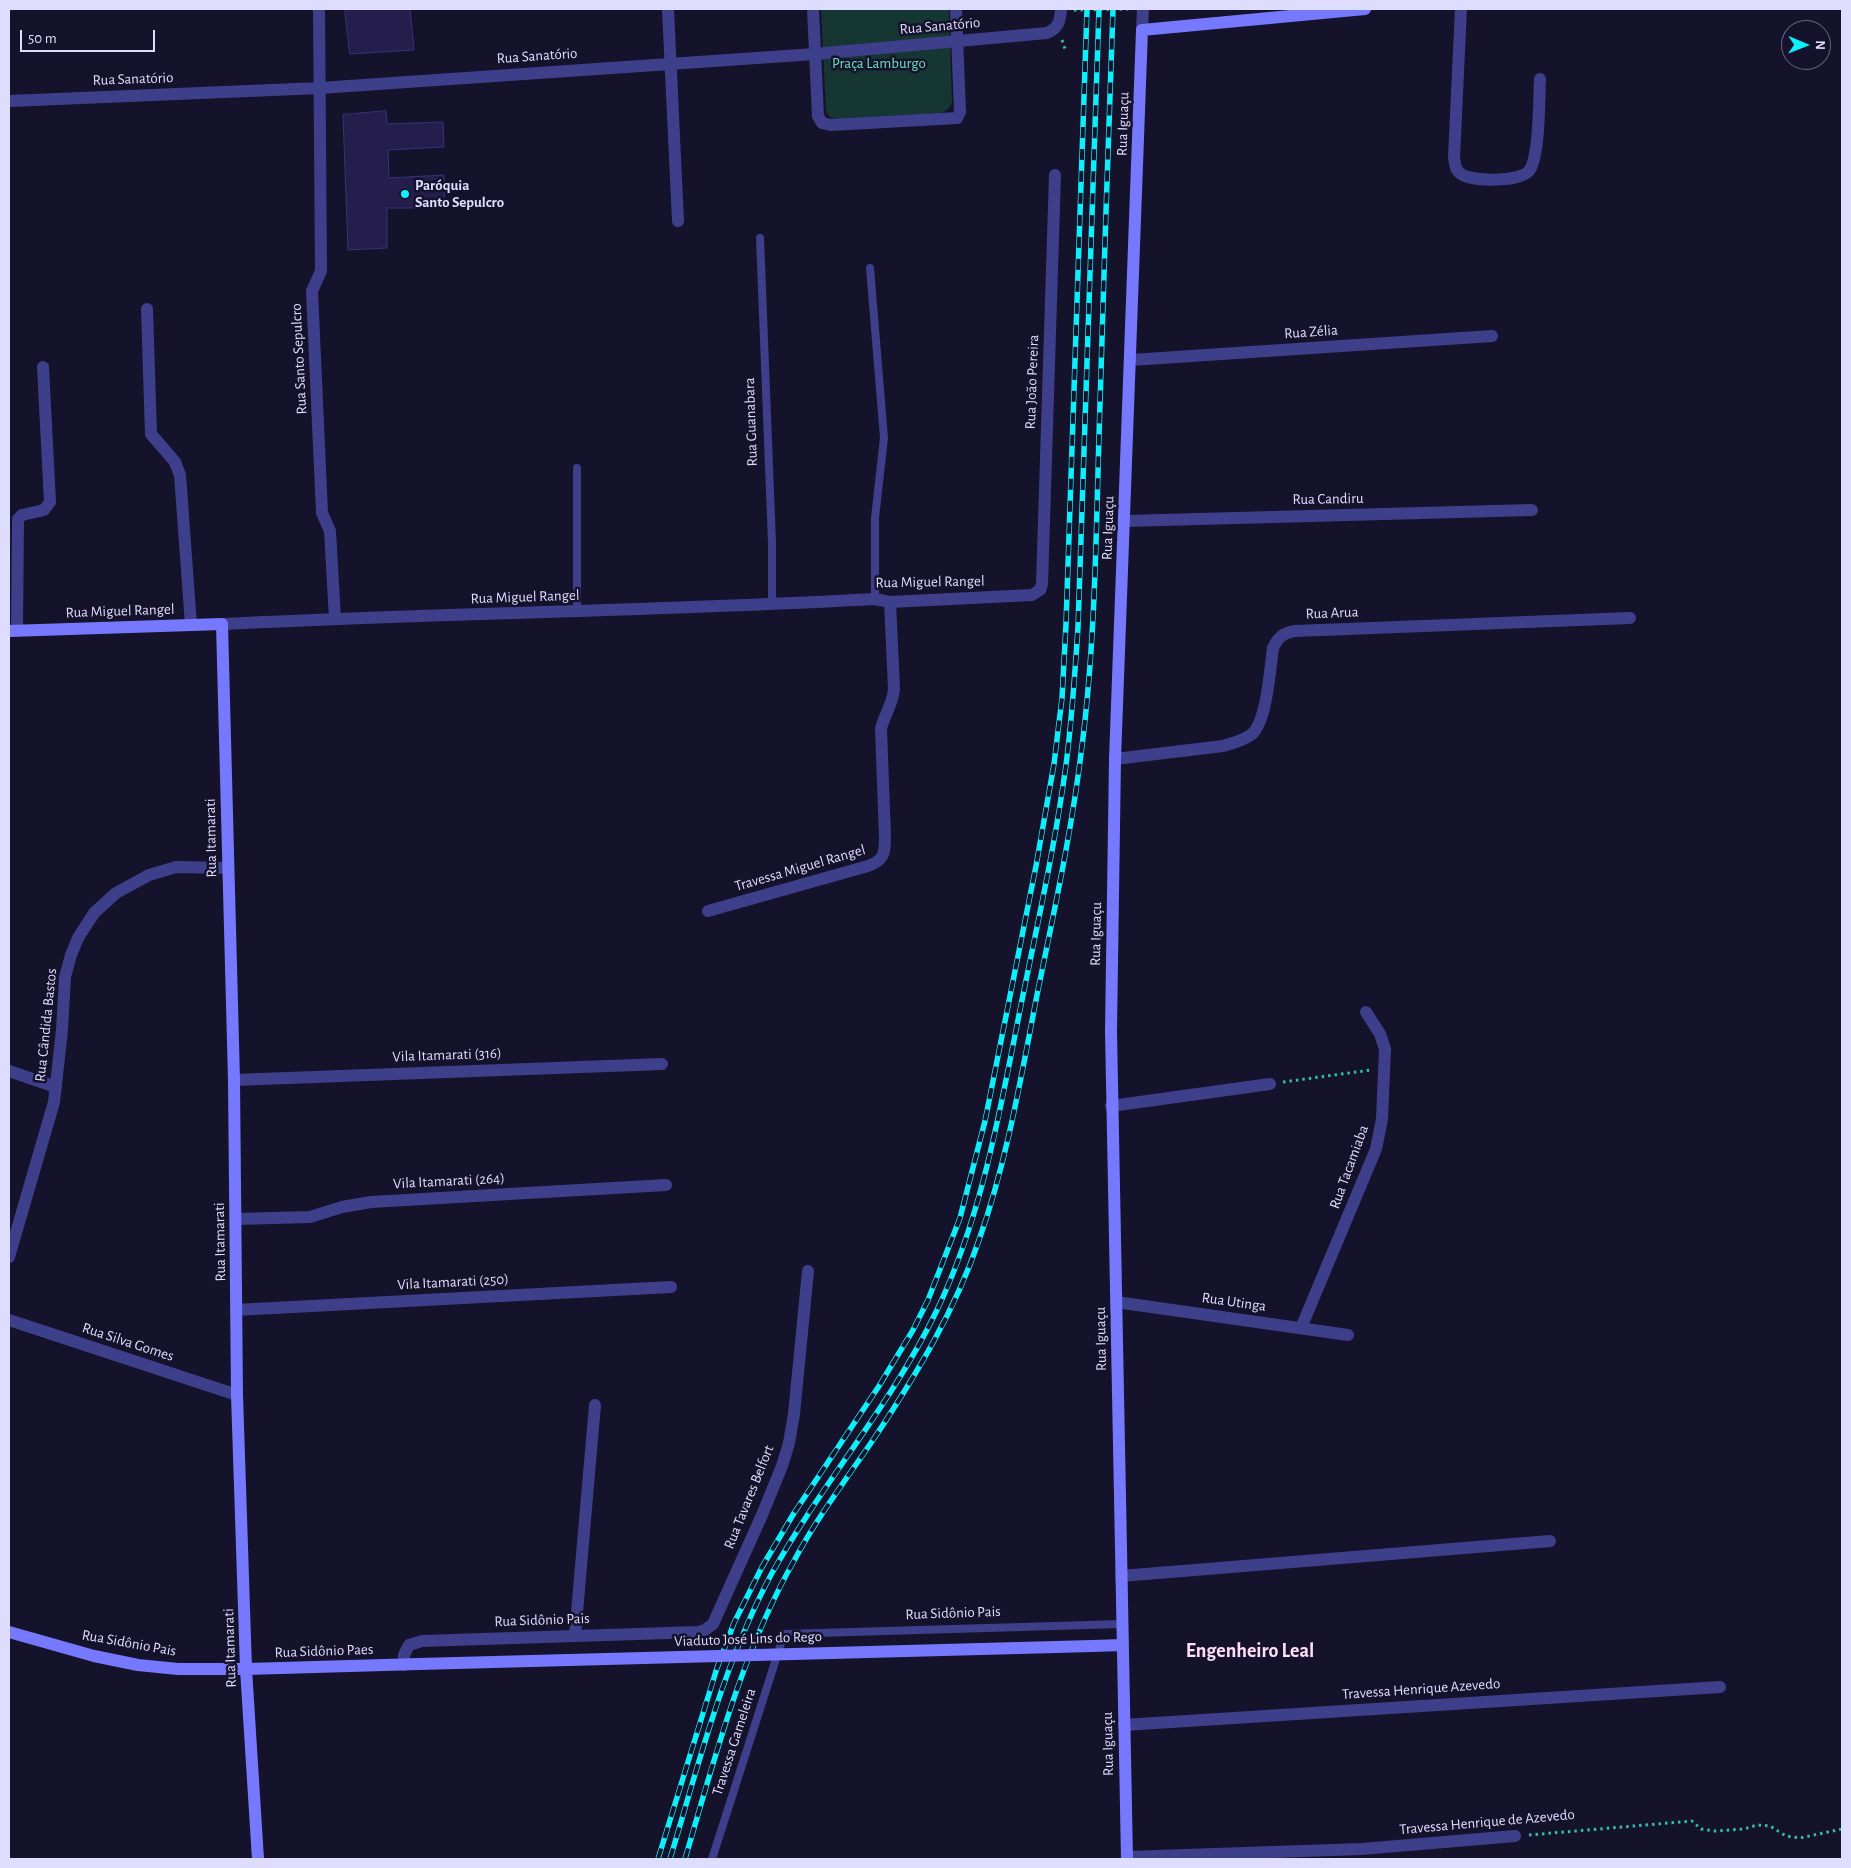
<!DOCTYPE html>
<meta charset="utf-8">
<style>
body{margin:0}
#map{position:relative;width:1851px;height:1868px;overflow:hidden;background:#15122c;font-family:"Alegreya Sans",sans-serif}
canvas{display:block}
.frame{position:absolute;inset:0;border:10px solid #dfddfe;pointer-events:none}
.north{position:absolute;left:1781px;top:20px;width:50px;height:50px;box-sizing:border-box;background:#15122c;border:1px solid #666380;border-radius:50%;rotate:91deg;font-size:14px;font-weight:700;line-height:20px;text-align:center;color:#dfddfe}
.north::after{content:'';display:block;margin:auto;width:18px;height:22px;background:#0deffb;clip-path:polygon(50% 0,100% 100%,50% 72%,0 100%)}
.scale{position:absolute;left:20px;top:30px;width:135px;height:22px;box-sizing:border-box;border:2px solid #dfddfe;border-top:0;padding-left:6px;font-size:15px;line-height:18px;white-space:nowrap;color:#dfddfe;-webkit-text-stroke:4px #15122c;paint-order:stroke}
</style>
<div id="map">
<canvas width="1851" height="1868"></canvas>
<div class="frame"></div>
<div class="north">N</div>
<div class="scale">50 m</div>
</div>
<script>
const c = document.querySelector('canvas').getContext('2d');
c.lineJoin = 'round';
function fill(path, color) {
  c.fillStyle = color;
  c.fill(path, 'evenodd');
}
function strokePath(path, color, width, dash) {
  c.strokeStyle = color;
  c.lineWidth = width;
  c.lineCap = dash ? 'butt' : 'round';
  c.setLineDash(dash || []);
  c.stroke(path);
}
function drawText(font, color, halo, rows, align = 'center') {
  c.font = font + ' "Alegreya Sans",sans-serif';
  c.lineWidth = 5;
  c.setLineDash([]);
  c.textBaseline = 'middle';
  c.strokeStyle = halo;
  c.fillStyle = color;
  for (const [text, x, y, turn = 0] of rows) {
    c.save();
    c.translate(x, y);
    c.rotate((+turn || 0) * Math.PI / 180);
    c.textAlign = isNaN(turn) ? turn : align;
    if (halo) c.strokeText(text, 0, 0);
    c.fillText(text, 0, 0);
    c.restore();
  }
}
const green = new Path2D(`
 M821 9H949L952 103C949 109 947 111 940 113L836 119 830 117 826 112Z`);
const building = new Path2D(`
 M345 9H410L414 50 350 54Z
 M386 111 387 124 443 122 444 147 388 150 389 178 444 175 445 208H387V248L348 250 343 115Z`);
const path = new Path2D(`
 M1074 10 1130 9
 M1062 40 1065 49
 M1283 1082 1371 1070
 M1529 1835 1692 1821 1701 1829 1715 1831 1744 1829 1757 1825 1770 1826 1786 1836 1800 1838 1842 1829`);
const lane = new Path2D(`
 M760 238 772 543V605
 M870 268 884 438 875 518V599
 M577 468V611
 M712 1859 784 1634 1122 1624`);
const street = new Path2D(`
 M319 9 321 271 312 291 322 513 330 531 335 619
 M668 9 678 221
 M813 9 818 116 822 123 831 125 957 118 960 112 956 9
 M1461 9 1454 157C1455 164 1455 170 1461 174 1473 182 1519 182 1529 171 1540 157 1539 98 1540 79
 M1142 30 1143 9
 M9 101 320 88 815 54 1047 33C1059 28 1060 21 1061 9
 M147 309 151 434 175 462 180 475 191 625
 M1131 360 1492 336
 M1125 521 1532 510
 M222 624C440 613 658 611 875 599L890 602 1032 595 1040 590 1042 584 1055 175
 M17 631 18 519 22 515 44 510 50 502 43 367
 M1115 759 1223 746C1233 743 1243 741 1252 734 1267 720 1270 669 1273 648 1278 637 1283 633 1295 631L1630 618
 M708 911 868 866C884 860 885 854 885 837L881 729C884 715 893 704 894 689L890 602
 M9 1071 56 1087
 M234 1080 662 1064
 M1111 1106 1270 1084
 M236 1219 310 1217 342 1207 371 1202 666 1185
 M9 1257 54 1102 62 1030 65 977 71 955 78 938 94 913 116 893 149 875 176 867 228 868
 M1116 1302 1348 1335
 M236 1310 671 1287
 M9 1320 237 1395
 M1301 1328 1376 1149 1382 1119 1385 1049 1380 1034 1366 1012
 M1121 1576 1550 1541
 M575 1635 595 1405
 M404 1665V1655L409 1645 422 1641 698 1632 705 1630 713 1624 762 1515 782 1466 789 1443 794 1414 808 1271
 M1124 1725 1720 1687
 M1127 1857 1362 1849 1515 1836`);
const secondary = new Path2D(`
 M9 631 222 624 234 1080 237 1395 246 1669 258 1859
 M9 1632 94 1656 138 1665 178 1669H246L419 1664
 M1093 1646 1122 1645
 M1127 1859 1111 1031 1115 759 1142 30 1365 9`);
const rail = new Path2D(`
 M658 1859 717 1668 734 1623 762 1567 794 1513 879 1386 913 1330 928 1300 960 1218 985 1121 1036 866 1054 764 1062 698 1066 624 1087 9
 M670 1859C699 1763 724 1662 772 1573 822 1483 892 1404 937 1310 983 1214 1000 1109 1021 1005 1037 926 1055 846 1066 765 1072 719 1075 673 1078 627L1099 9
 M685 1859C715 1757 742 1652 795 1559 818 1516 848 1477 875 1437 916 1375 955 1311 979 1240 1007 1161 1021 1077 1037 995 1054 912 1072 830 1082 746 1095 644 1096 539 1099 436 1103 294 1108 151 1113 9`);
const secondaryBridge = new Path2D(`
 M419 1664 1093 1646`);
const markers = [
 [405,194,5,"#0deffb"]
];
const streetNames = [
 ["Rua Sanatório",940,26,-5],
 ["Rua Sanatório",537,56,-4],
 ["Rua Sanatório",133,79,-2],
 ["Rua Iguaçu",1123,124,-88],
 ["Rua Zélia",1311,332,-4],
 ["Rua Santo Sepulcro",299,359,-93],
 ["Rua João Pereira",1032,382,-88],
 ["Rua Guanabara",751,422,-92],
 ["Rua Candiru",1328,499,-1],
 ["Rua Iguaçu",1108,528,-88],
 ["Rua Miguel Rangel",930,582,-1],
 ["Rua Miguel Rangel",525,597,-2],
 ["Rua Miguel Rangel",120,611,-2],
 ["Rua Arua",1332,613,-2],
 ["Rua Itamarati",211,838,-91],
 ["Travessa Miguel Rangel",800,868,-16],
 ["Rua Iguaçu",1096,934,-89],
 ["Rua Cândida Bastos",46,1025,-84],
 ["Vila Itamarati (316)",447,1055,-2],
 ["Rua Tacamiaba",1349,1167,-70],
 ["Vila Itamarati (264)",449,1181,-3],
 ["Rua Itamarati",220,1242,-91],
 ["Vila Itamarati (250)",453,1282,-3],
 ["Rua Utinga",1234,1302,8],
 ["Rua Iguaçu",1101,1339,-91],
 ["Rua Silva Gomes",128,1342,18],
 ["Rua Tavares Belfort",749,1497,-68],
 ["Rua Sidônio Pais",953,1613,-2],
 ["Rua Sidônio Pais",542,1620,-2],
 ["Viaduto José Lins do Rego",748,1639,-2],
 ["Rua Sidônio Pais",129,1643,10],
 ["Rua Itamarati",230,1648,-92],
 ["Rua Sidônio Paes",324,1651,-2],
 ["Travessa Henrique Azevedo",1421,1689,-4],
 ["Travessa Gameleira",734,1742,-72],
 ["Rua Iguaçu",1108,1744,-91],
 ["Travessa Henrique de Azevedo",1487,1822,-5]
];
const parkNames = [
 ["Praça Lamburgo",879,63]
];
const poiNames = [
 ["Paróquia",415,185],
 ["Santo Sepulcro",415,202]
];
const districtNames = [
 ["Engenheiro Leal",1250,1651]
];
fill(green, '#153633');
fill(building, '#251e4c');
strokePath(building, '#3b3178', 1);
strokePath(path, '#33bcad', 3, [2.5, 4]);
strokePath(lane, '#3e3f8a', 8);
strokePath(street, '#3e3f8a', 12);
strokePath(secondary, '#7679fd', 12);
strokePath(rail, '#0deffb', 5.5);
strokePath(rail, '#15122c', 4, [11]);
strokePath(secondaryBridge, '#7679fd', 12);
for (const [x, y, r, color] of markers) {
  const dot = new Path2D();
  dot.arc(x, y, r, 0, 2 * Math.PI);
  c.fillStyle = color;
  c.fill(dot);
  strokePath(dot, '#15122c', 2);
}
drawText('15px', '#dfddfe', '#15122c', streetNames);
drawText('15px', '#68dfbc', '#15122c', parkNames);
drawText('bold 15px', '#dfddfe', '#15122c', poiNames, 'left');
drawText('bold 20px', '#fedff5', '#15122c', districtNames);
</script>
